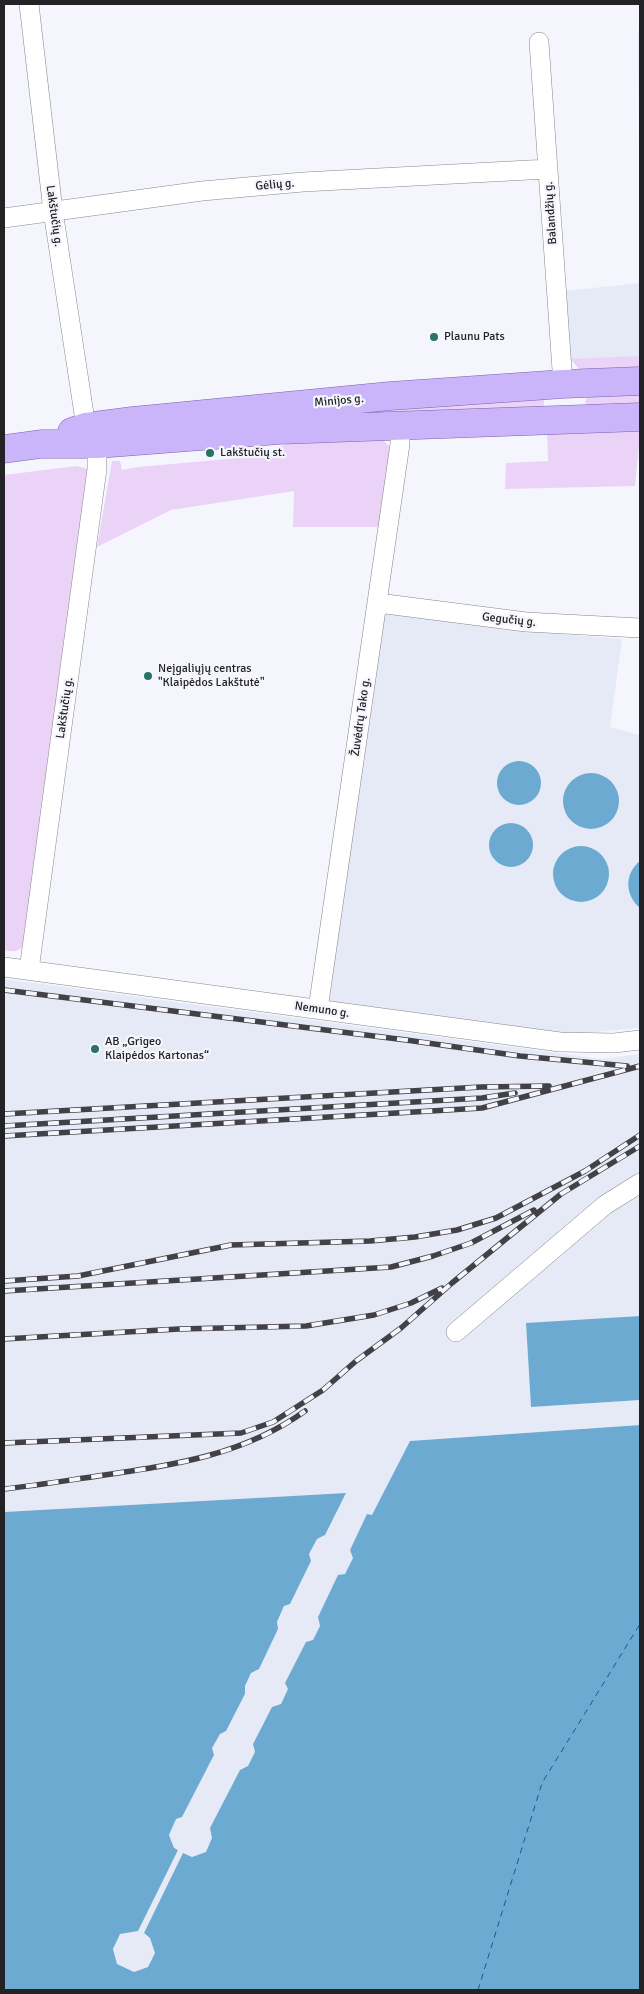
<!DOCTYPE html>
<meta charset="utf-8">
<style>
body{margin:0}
#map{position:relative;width:644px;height:1994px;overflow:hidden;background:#f5f6fd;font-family:Signika,sans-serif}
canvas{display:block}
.frame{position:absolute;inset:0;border:5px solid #232326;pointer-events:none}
</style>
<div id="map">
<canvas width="644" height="1994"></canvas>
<div class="frame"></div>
</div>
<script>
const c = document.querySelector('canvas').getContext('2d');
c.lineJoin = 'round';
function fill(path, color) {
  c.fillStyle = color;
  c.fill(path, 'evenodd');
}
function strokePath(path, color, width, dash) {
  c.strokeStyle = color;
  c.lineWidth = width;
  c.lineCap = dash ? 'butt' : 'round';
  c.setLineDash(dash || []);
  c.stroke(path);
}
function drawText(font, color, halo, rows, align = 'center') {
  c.font = font + ' Signika,sans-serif';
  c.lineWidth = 4.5;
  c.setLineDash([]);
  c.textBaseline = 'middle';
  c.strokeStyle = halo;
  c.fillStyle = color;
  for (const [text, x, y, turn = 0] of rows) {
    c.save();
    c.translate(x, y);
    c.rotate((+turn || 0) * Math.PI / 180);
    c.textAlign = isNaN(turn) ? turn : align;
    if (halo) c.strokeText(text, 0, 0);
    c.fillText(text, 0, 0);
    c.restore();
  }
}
const built = new Path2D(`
 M640 30V371L570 359 565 291 640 283 638 31Z
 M384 609 536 632 622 639 610 727 640 735V1028L582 1033H542L330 1002 327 995Z
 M4 979 602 1059 640 1054V1316L526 1324 531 1407 640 1400V1425L410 1441 372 1516 367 1514 350 1550 353 1558 345 1574 338 1576 318 1617 320 1626 281 1704 272 1707 253 1744 255 1752 206 1852 192 1857 183 1853 144 1933 150 1938 155 1953 148 1967 134 1972 117 1964 113 1949 120 1934 133 1930 178 1850 174 1848 169 1835 176 1819 182 1817 214 1755 212 1748 220 1733 226 1731 245 1695V1686L251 1673 259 1669 284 1606 290 1604 311 1561 309 1554 317 1539 325 1535 346 1493 4 1512Z`);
const green = new Path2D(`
 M640 356V371L582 372 570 359Z
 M640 391V409L587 408 585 402 588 394Z
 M541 396 544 399V407L142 433 400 403Z
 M637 428 640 435 635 486 505 489 506 463 548 461 547 430Z
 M383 440 390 447 382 527H293L294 491 171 510 97 547 112 461H120L122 470 138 467 261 456 281 446 299 441Z
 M76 466 88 469 23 947C17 952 11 952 4 950V475Z`);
const water = new Path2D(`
 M497 783a22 22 0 1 1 44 0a22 22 0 1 1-44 0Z
 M563 801a28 28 0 1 1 56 0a28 28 0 1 1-56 0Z
 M489 845a22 22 0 1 1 44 0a22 22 0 1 1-44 0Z
 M553 874a28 28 0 1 1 56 0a28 28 0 1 1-56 0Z
 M640 861V908C625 895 624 874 640 861Z
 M640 1316V1400L531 1407 526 1323Z
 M640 1425V1990H4V1512L346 1493 325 1535 317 1539 309 1554 311 1561 290 1604 284 1606 277 1622 278 1629 259 1669 251 1673 245 1686V1694L226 1731 220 1734 212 1748 214 1755 182 1817 176 1819 169 1835 174 1848 178 1850 138 1931 120 1934 113 1949 117 1964 134 1972 148 1967 155 1953 150 1938 144 1933 183 1853 192 1857 206 1852 212 1838 210 1828 240 1770 248 1766 255 1752 253 1744 272 1707 281 1704 288 1689 285 1683 306 1642 313 1640 320 1626 318 1617 338 1575 345 1574 353 1558 350 1550 367 1514 372 1515 410 1441Z`);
const ferry = new Path2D(`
 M478 1990 542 1783 640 1624
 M631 1990 640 1989`);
const street = new Path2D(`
 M29 4 53 211 86 427
 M539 42 563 384
 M4 218 202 191 303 182 548 169
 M378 603 526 622 640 628
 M4 967 560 1042 614 1043 640 1040
 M29 970 97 469V444
 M318 1009 400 444V425
 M456 1332 605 1205 640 1183`);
const primary = new Path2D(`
 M72 432 86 427 133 421 390 396 563 384 640 381
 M4 449 41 444H97L279 430 640 417`);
const rail = new Path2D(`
 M4 990 406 1040 520 1056 627 1066
 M4 1114 481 1087 549 1086
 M4 1126 482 1098 515 1093
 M4 1136 482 1108 640 1066
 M4 1281 78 1276 231 1245 370 1241 415 1237 457 1230 496 1218 585 1171 640 1135
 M4 1291 391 1267 433 1256 471 1243 534 1210
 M4 1339 179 1329 306 1326 374 1315 411 1303 442 1288
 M4 1443 241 1433 273 1422 323 1390 356 1361 401 1328 452 1283 561 1194 640 1146
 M4 1489C31 1486 57 1482 84 1478 163 1466 238 1459 305 1411`);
const markers = [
 [434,337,5,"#2b7165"],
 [210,453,5,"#2b7165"],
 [148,676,5,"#2b7165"],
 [95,1049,5,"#2b7165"]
];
const streetNames = [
 ["Gėlių g.",275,185,-5],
 ["Balandžių g.",551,213,-94],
 ["Lakštučių g.",54,216,82],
 ["Minijos g.",339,401,-5],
 ["Gegučių g.",509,620,6],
 ["Lakštučių g.",65,708,-82],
 ["Žuvėdrų Tako g.",361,717,-82],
 ["Nemuno g.",322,1010,8]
];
const poiNames = [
 ["Plaunu Pats",444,337],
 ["Lakštučių st.",220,453],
 ["Neįgaliųjų centras",158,669],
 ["\"Klaipėdos Lakštutė\"",158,683],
 ["AB „Grigeo",105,1042],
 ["Klaipėdos Kartonas“",105,1056]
];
fill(built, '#e6e9f6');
fill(green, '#ebd3f7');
fill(water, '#6caad2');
strokePath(ferry, '#125d84', 1, [6, 5]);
strokePath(street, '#86878d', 20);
strokePath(primary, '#7861af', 29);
strokePath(street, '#fff', 19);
strokePath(primary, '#cab5fb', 28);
strokePath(rail, '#424246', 5.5);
strokePath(rail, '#f5f6fd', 4, [11]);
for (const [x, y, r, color] of markers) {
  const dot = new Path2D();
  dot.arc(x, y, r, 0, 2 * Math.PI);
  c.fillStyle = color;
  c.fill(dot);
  strokePath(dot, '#f5f6fd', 2);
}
drawText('12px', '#232326', '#f5f6fd', streetNames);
drawText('12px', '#232326', '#f5f6fd', poiNames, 'left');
</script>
